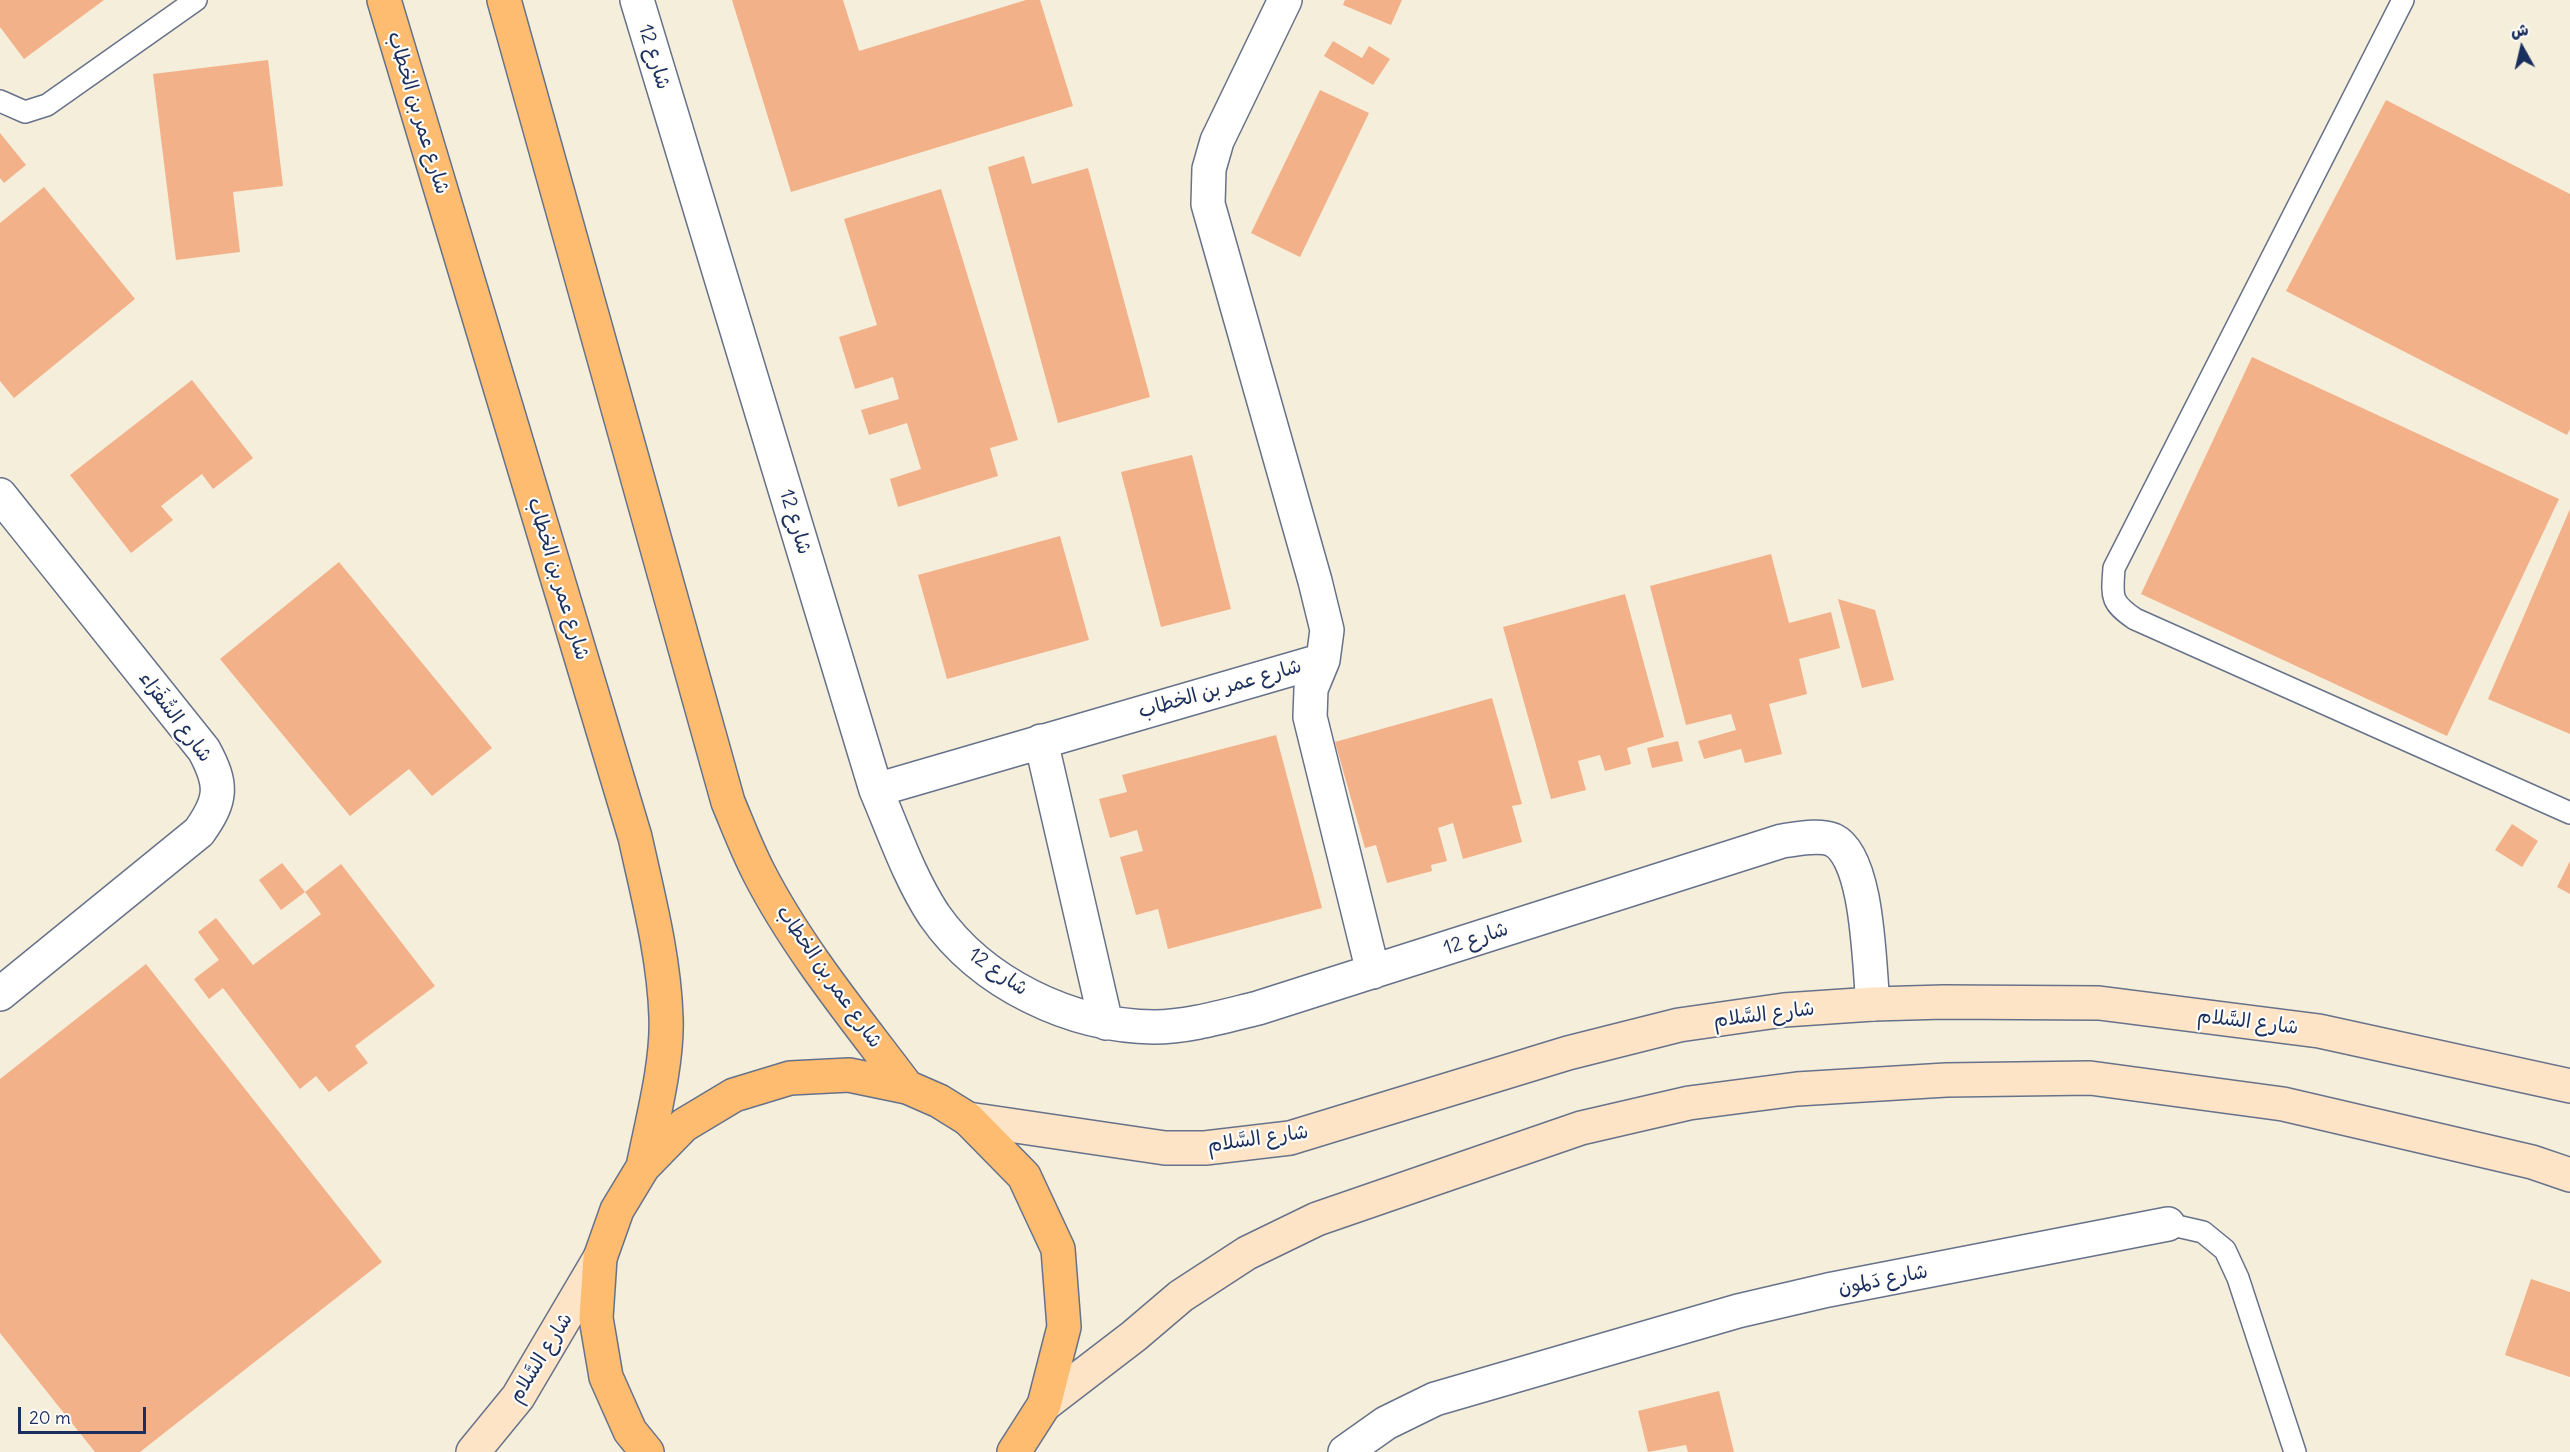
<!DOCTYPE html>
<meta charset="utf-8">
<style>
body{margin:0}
#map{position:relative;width:2570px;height:1452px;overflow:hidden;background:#f4eedb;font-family:Delius,"Playpen Sans Arabic",sans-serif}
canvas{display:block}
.north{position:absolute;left:2492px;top:18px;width:60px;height:60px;-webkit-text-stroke:4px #fdfcf7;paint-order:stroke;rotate:352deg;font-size:16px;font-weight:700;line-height:24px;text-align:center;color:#1b2f5e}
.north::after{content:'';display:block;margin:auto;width:21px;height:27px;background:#1b2f5e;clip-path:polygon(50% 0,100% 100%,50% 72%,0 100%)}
.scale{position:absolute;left:18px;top:1407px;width:128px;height:27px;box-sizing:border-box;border:3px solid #1b2f5e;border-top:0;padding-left:8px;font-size:18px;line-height:21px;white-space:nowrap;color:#1b2f5e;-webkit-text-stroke:4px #fdfcf7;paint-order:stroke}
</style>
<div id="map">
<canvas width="2570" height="1452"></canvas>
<div class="north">ش</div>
<div class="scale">20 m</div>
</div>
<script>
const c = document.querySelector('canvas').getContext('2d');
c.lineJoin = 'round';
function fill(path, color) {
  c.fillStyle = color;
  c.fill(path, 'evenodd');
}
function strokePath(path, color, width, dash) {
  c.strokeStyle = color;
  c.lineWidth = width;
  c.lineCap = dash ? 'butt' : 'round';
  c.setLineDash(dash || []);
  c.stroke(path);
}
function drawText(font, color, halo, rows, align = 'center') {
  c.font = font + ' Delius,"Playpen Sans Arabic",sans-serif';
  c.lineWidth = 4.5;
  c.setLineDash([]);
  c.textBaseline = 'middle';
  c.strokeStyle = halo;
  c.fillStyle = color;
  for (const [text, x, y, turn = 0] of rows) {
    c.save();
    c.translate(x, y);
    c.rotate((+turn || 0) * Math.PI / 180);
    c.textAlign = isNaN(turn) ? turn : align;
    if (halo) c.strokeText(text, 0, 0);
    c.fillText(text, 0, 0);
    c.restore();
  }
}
const building = new Path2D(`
 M0 0H104L24 59 0 27Z
 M732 0H843L859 51 1026 0H1040L1073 106 791 192Z
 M1345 0H1402L1391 25 1343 5Z
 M1333 41 1362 58 1369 46 1390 59 1373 85 1324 56Z
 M268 60 283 186 233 192 240 252 176 260 153 74Z
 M1320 90 1369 113 1300 257 1251 233Z
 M2386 100 2570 194V429L2567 435 2286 291Z
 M0 133 26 165 4 183 0 178Z
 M1024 156 1032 184 1088 168 1150 397 1058 423 988 167Z
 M44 187 135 299 14 398 0 381V223Z
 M941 189 1018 440 990 448 998 476 898 507 890 479 921 469 907 423 869 435 861 410 899 399 893 377 855 389 839 337 877 325 844 219Z
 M2252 357 2559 499 2447 736 2141 594Z
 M192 380 253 458 213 489 202 474 161 506 173 520 131 553 70 475Z
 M1192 455 1231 609 1161 627 1121 472Z
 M2570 509V734L2488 699Z
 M1060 536 1089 640 947 679 918 575Z
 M1771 554 1789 623 1831 612 1840 648 1799 659 1807 694 1769 704 1782 754 1745 763 1741 749 1704 759 1698 741 1736 730 1731 714 1686 725 1650 586Z
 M339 562 492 748 432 796 409 769 350 816 220 659Z
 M1625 594 1664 737 1627 748 1631 764 1605 771 1600 755 1578 761 1586 790 1551 799 1503 627Z
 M1838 599 1875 610 1894 680 1862 688Z
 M1492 698 1522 804 1512 806 1522 842 1463 859 1453 823 1438 828 1447 861 1431 865 1432 871 1387 883 1376 845 1365 848 1335 742Z
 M1276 735 1322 908 1168 949 1158 909 1136 915 1120 857 1143 851 1137 830 1110 838 1099 799 1127 792 1122 775Z
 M1678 741 1683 761 1652 768 1647 748Z
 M2512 824 2538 841 2522 867 2495 850Z
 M2570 861V894L2557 887Z
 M282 863 305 892 281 910 259 880Z
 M341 864 435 986 355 1046 368 1063 329 1092 316 1076 300 1089 223 988 209 999 194 979 219 960 198 932 216 918 253 965 321 914 305 892Z
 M146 964 382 1262 140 1452H95L0 1333V1079Z
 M2531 1279 2570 1292V1377L2505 1355Z
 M1719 1391 1734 1452H1688L1686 1445 1648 1452 1638 1411Z`);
const lane = new Path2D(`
 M2403 0 2114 568C2112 597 2110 602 2135 619L2570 813
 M0 101 25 112 47 105 196 0
 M2168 1224 2203 1232 2225 1250 2238 1278 2295 1452`);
const street = new Path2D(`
 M637 0 876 790C894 832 909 877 934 915 982 984 1071 1026 1154 1027 1188 1027 1225 1016 1258 1008L1782 841C1798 839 1818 834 1833 840 1869 857 1869 968 1873 1004
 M1285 0 1217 141 1209 169 1208 204 1315 581 1327 630 1323 660 1311 689 1310 717 1373 972
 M0 495 204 750C223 785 222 800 199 832L0 994
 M1041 741 1106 1023
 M876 790 1323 660
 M1345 1452 1386 1423 1435 1399 1738 1311 1828 1290 2168 1224`);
const secondary = new Path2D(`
 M968 1119 1165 1148H1205L1290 1138 1568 1053 1679 1025 1784 1010 1873 1004 1944 1002 2099 1003 2319 1031 2570 1086
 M1044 1405 1134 1336 1181 1296 1247 1253 1317 1219 1581 1128 1689 1103 1797 1089 1946 1080 2090 1078 2283 1104 2532 1162 2570 1175
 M473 1452 518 1397 600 1258`);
const primary = new Path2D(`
 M384 0 635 837C648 896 664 956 666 1017 668 1062 652 1122 643 1167
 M504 0 728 802C738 826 747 850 759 873 798 949 856 1019 907 1087
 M647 1452 630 1431 606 1377 596 1318 600 1258 617 1210 643 1167 684 1125 734 1095 790 1078 849 1075 907 1087 939 1101 968 1119 1024 1176 1058 1249 1064 1327 1044 1405 1014 1452`);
const streetNames = [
 ["شارع 12",654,57,73],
 ["شارع عمر بن الخطاب",418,113,73],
 ["شارع 12",795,522,73],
 ["شارع عمر بن الخطاب",558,579,73],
 ["شارع عمر بن الخطاب",1220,689,-16],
 ["شارع السُّفَرَاء",175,717,53],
 ["شارع 12",1476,939,-18],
 ["شارع 12",998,972,35],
 ["شارع عمر بن الخطاب",829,977,55],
 ["شارع السَّلام",1764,1015,-7],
 ["شارع السَّلام",2248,1022,7],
 ["شارع السَّلام",1258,1139,-8],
 ["شارع دَلمون",1883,1280,-11],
 ["شارع السَّلام",541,1358,-58]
];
fill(building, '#f3b189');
strokePath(lane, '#67728a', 24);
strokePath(street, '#67728a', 36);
strokePath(secondary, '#67728a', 36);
strokePath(primary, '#67728a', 36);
strokePath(lane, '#fff', 21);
strokePath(street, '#fff', 33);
strokePath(secondary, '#fee4c6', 33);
strokePath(primary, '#fdbc70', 33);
drawText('20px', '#1b2f5e', '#fdfcf7', streetNames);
</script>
